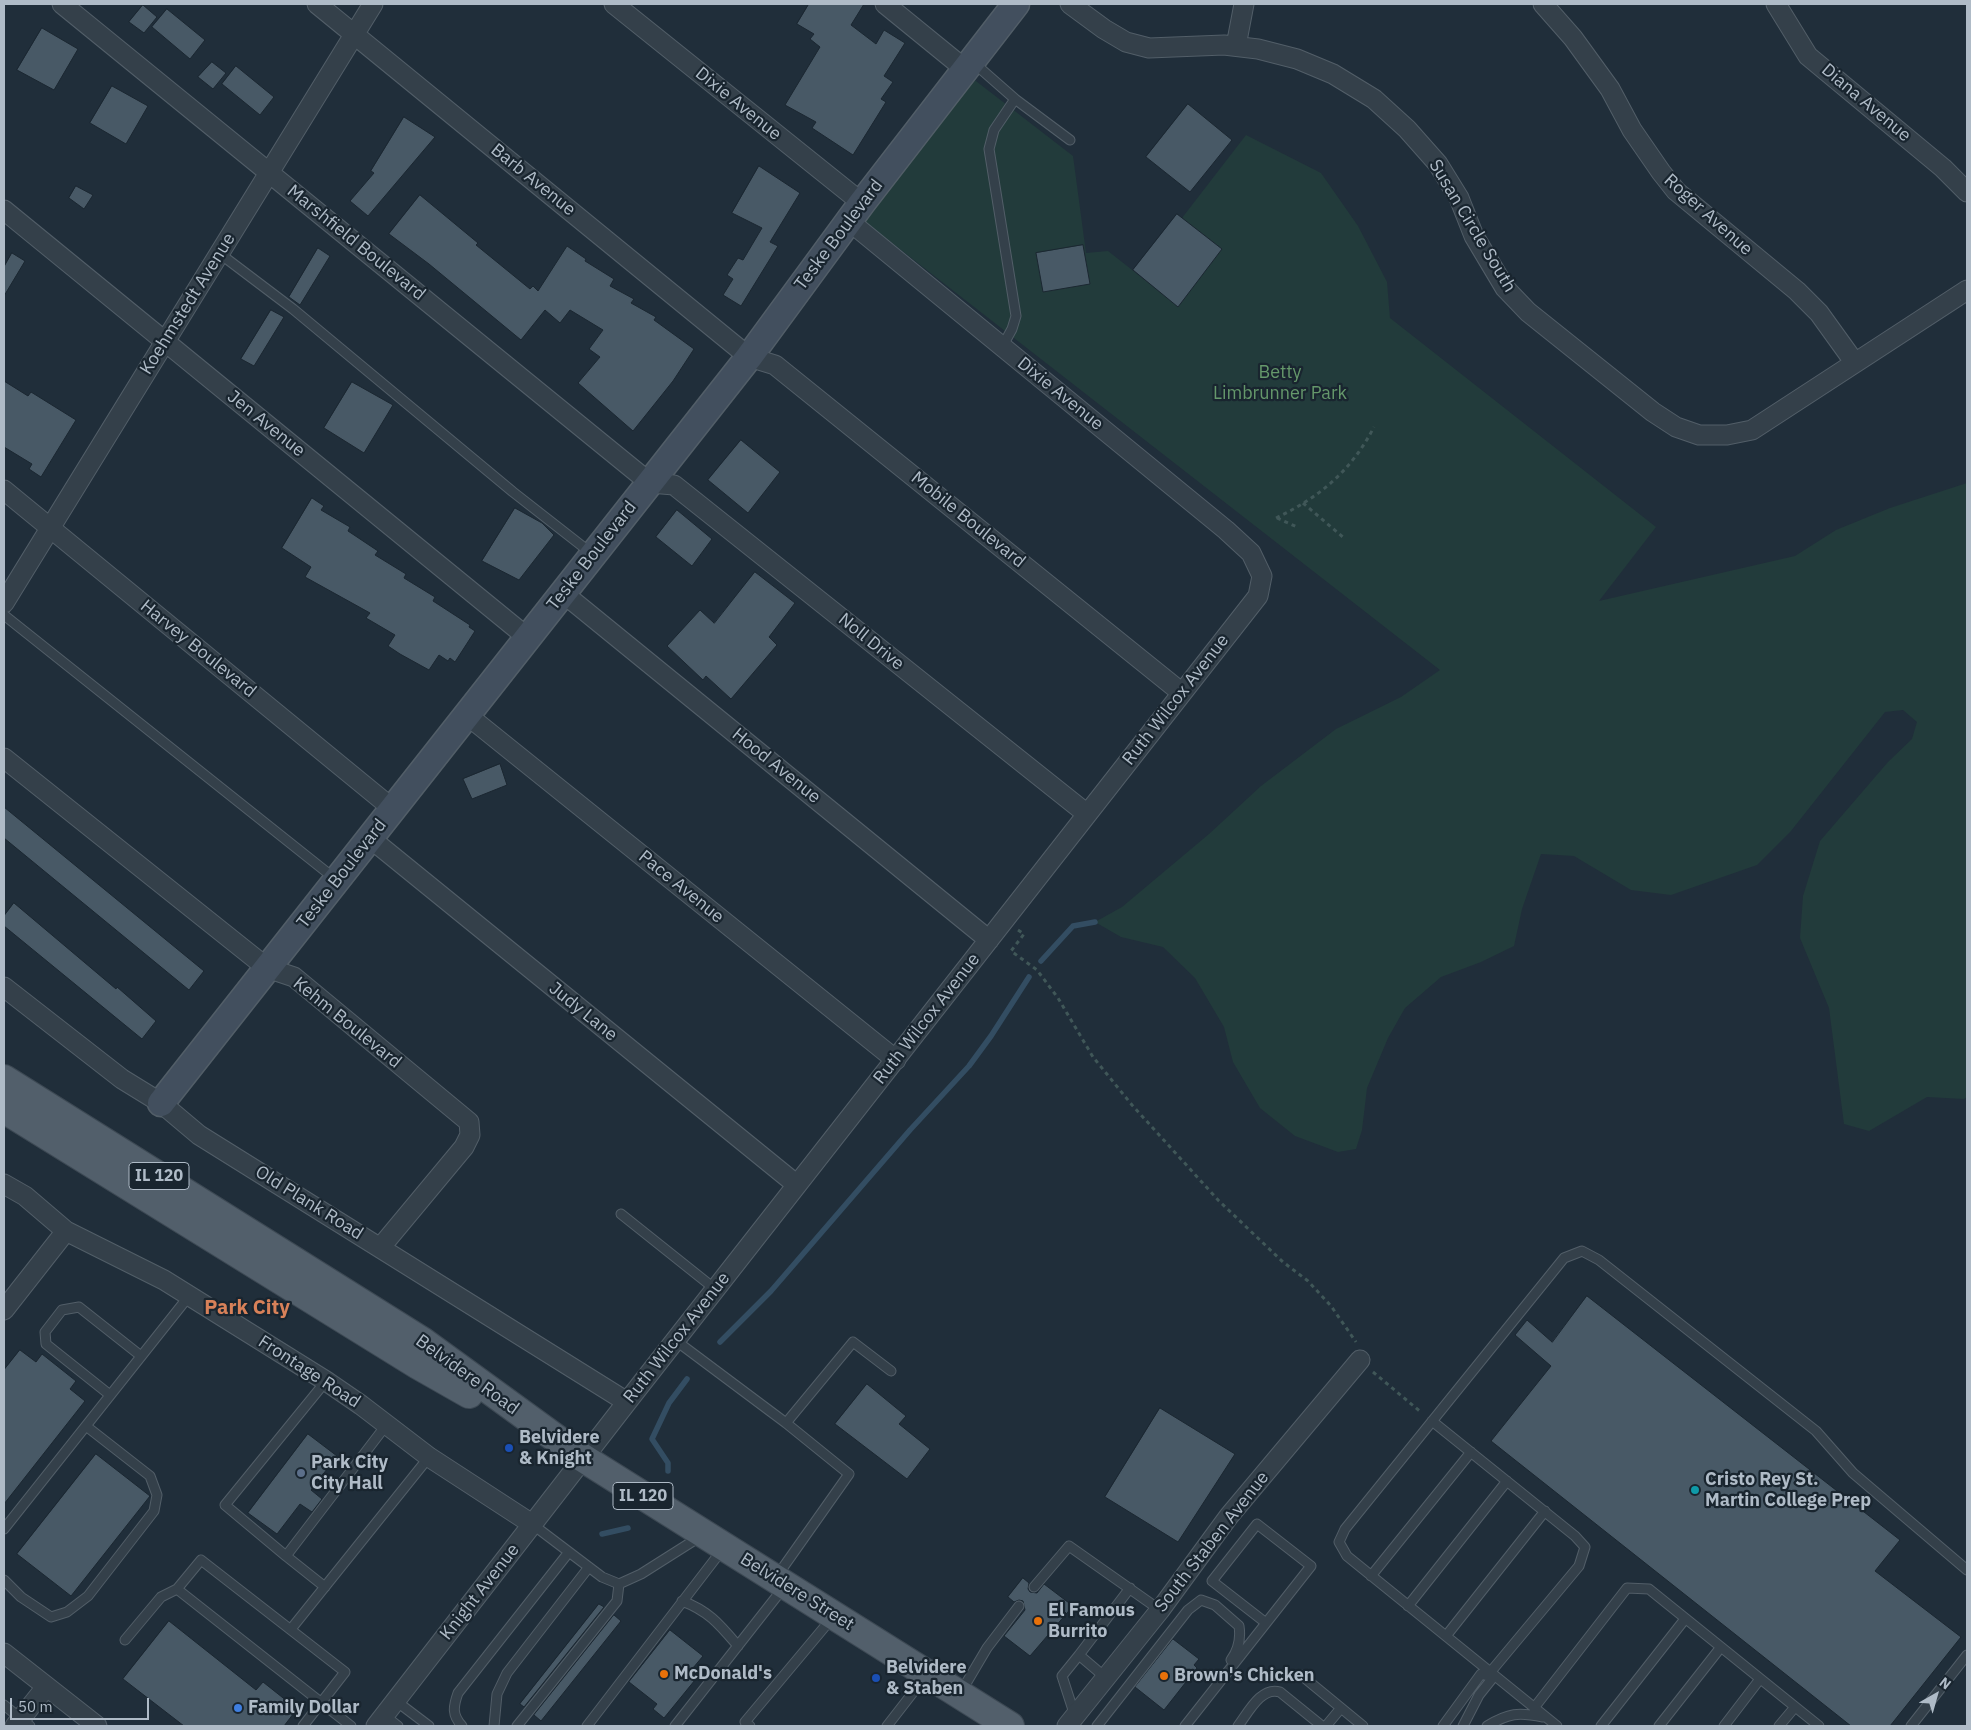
<!DOCTYPE html>
<style>
body{margin:0}
#map{position:relative;width:1971px;height:1730px;overflow:hidden;background:#202e3a;font-family:"IBM Plex Sans",sans-serif}
canvas{display:block}
.frame{position:absolute;inset:0;border:5px solid #afbbc7;pointer-events:none}
.north{position:absolute;left:1911px;top:1670px;width:50px;height:50px;-webkit-text-stroke:4px #19252f;paint-order:stroke;rotate:38deg;font-size:14px;font-weight:700;line-height:20px;text-align:center;color:#afbbc7}
.north::after{content:'';display:block;margin:auto;width:18px;height:22px;background:#afbbc7;clip-path:polygon(50% 0,100% 100%,50% 72%,0 100%)}
.scale{position:absolute;left:10px;top:1698px;width:139px;height:22px;box-sizing:border-box;border:2px solid #afbbc7;border-top:0;padding-left:6px;font-size:15px;line-height:18px;white-space:nowrap;color:#afbbc7;-webkit-text-stroke:4px #19252f;paint-order:stroke}
</style>
<div id="map">
<canvas width="1971" height="1730"></canvas>
<div class="frame"></div>
<div class="north">N</div>
<div class="scale">50 m</div>
</div>
<script>
const c = document.querySelector('canvas').getContext('2d');
c.lineJoin = 'round';
function fill(path, color) {
  c.fillStyle = color;
  c.fill(path, 'evenodd');
}
function strokePath(path, color, width, dash) {
  c.strokeStyle = color;
  c.lineWidth = width;
  c.lineCap = dash ? 'butt' : 'round';
  c.setLineDash(dash || []);
  c.stroke(path);
}
function drawText(font, color, halo, rows, align = 'center') {
  c.font = font + ' "IBM Plex Sans",sans-serif';
  c.lineWidth = 4.5;
  c.setLineDash([]);
  c.textBaseline = 'middle';
  c.strokeStyle = halo;
  c.fillStyle = color;
  for (const [text, x, y, turn = 0] of rows) {
    c.save();
    c.translate(x, y);
    c.rotate((+turn || 0) * Math.PI / 180);
    c.textAlign = isNaN(turn) ? turn : align;
    if (halo) c.strokeText(text, 0, 0);
    c.fillText(text, 0, 0);
    c.restore();
  }
}
const green = new Path2D(`
 M972 78 1073 156 1086 253 1108 251 1178 306 1222 249 1182 218 1246 135 1321 173 1358 226 1387 282 1390 318 1656 527 1599 601 1795 556 1836 530 1890 508 1967 483V1097L1964 1099 1927 1097 1869 1131 1844 1124 1829 1008 1800 938 1803 896 1820 841 1888 762 1912 739 1917 722 1903 710 1885 712 1791 831 1757 865 1671 895 1631 890 1574 856 1541 854 1522 909 1514 946 1481 962 1441 977 1405 1008 1388 1038 1367 1088 1362 1130 1356 1149 1338 1152 1295 1136 1260 1108 1233 1062 1224 1027 1195 978 1163 947 1121 937 1095 922 1122 907 1209 834 1261 786 1336 729 1401 697 1440 670 860 218Z`);
const stream = new Path2D(`
 M1041 961 1073 926 1095 922
 M720 1342 771 1291 910 1130 969 1066 991 1036 1029 977
 M668 1471V1463L652 1439 669 1403 687 1379
 M602 1534 628 1528`);
const building = new Path2D(`
 M809 4H864L851 25 876 44 884 30 905 43 884 76 893 82 881 99 886 102 853 155 812 128 816 122 785 105 820 47 810 39 814 34 797 24Z
 M143 5 157 17 144 33 129 22Z
 M167 9 205 40 190 59 152 27Z
 M42 28 78 49 54 90 17 70Z
 M212 62 226 73 213 89 198 77Z
 M236 66 274 97 260 115 222 84Z
 M112 86 148 106 126 144 90 123Z
 M1188 104 1232 140 1190 192 1146 157Z
 M404 117 435 137 368 216 350 201 374 173 371 171Z
 M759 166 800 193 770 242 778 246 741 306 723 295 733 279 727 275 738 258 743 260 762 228 732 213Z
 M76 186 93 195 84 209 69 198Z
 M420 195 478 243 476 245 530 289 533 286 538 291 567 246 586 259 585 261 614 279 610 286 634 299 631 303 656 317 654 320 694 349 673 381 633 431 578 383 600 357 589 349 603 330 570 310 560 323 545 310 521 340 429 264 389 234Z
 M1177 214 1222 249 1178 307 1133 270Z
 M1083 245 1090 284 1043 292 1036 253Z
 M318 248 330 256 300 305 289 297Z
 M12 253 25 261 4 296V267Z
 M271 310 284 317 254 366 241 359Z
 M4 381 28 396 31 392 76 420 41 477 29 469 32 464 4 447Z
 M352 382 393 405 364 453 324 428Z
 M741 440 780 472 748 513 708 480Z
 M312 498 324 506 321 510 350 527 348 531 378 551 375 555 406 574 404 578 435 597 433 601 470 625 469 627 475 631 455 662 450 658 448 661 439 655 429 670 400 654 388 646 395 635 366 618 370 613 305 577 311 567 282 548Z
 M515 508 542 523 554 535 519 580 482 561Z
 M677 510 712 539 692 566 656 537Z
 M755 572 795 603 769 637 777 645 731 699 706 676 703 680 667 646 700 610 714 623Z
 M500 764 507 785 472 799 463 779Z
 M4 807 204 971 189 990 4 838Z
 M14 903 116 989 117 987 156 1021 142 1039 4 926V916Z
 M1587 1296 1900 1540 1875 1571 1961 1637 1890 1726H1851L1491 1441 1551 1366 1515 1335 1527 1320 1552 1342Z
 M20 1350 36 1362 42 1354 76 1381 70 1389 85 1401 4 1504V1370Z
 M867 1384 906 1416 899 1424 930 1449 907 1479 835 1424Z
 M1160 1408 1235 1454 1178 1542 1105 1497Z
 M308 1434 337 1456 311 1490 322 1499 312 1512 300 1504 277 1534 248 1513Z
 M96 1454 150 1496 71 1596 17 1554Z
 M1023 1578 1029 1583 1028 1589 1030 1592 1037 1593 1044 1584 1073 1606 1030 1656 1004 1636 1025 1610 1023 1601 1019 1600 1014 1602 1008 1597Z
 M599 1604 604 1607 524 1707 520 1704Z
 M614 1615 621 1621 541 1721 534 1715Z
 M169 1621 256 1690 263 1682 297 1709 284 1726H184L123 1679Z
 M670 1630 703 1656 693 1668 696 1670 691 1677 695 1680 664 1718 653 1709 657 1704 629 1682Z
 M1173 1639 1199 1659 1194 1665 1197 1668 1164 1710 1135 1687Z`);
const path = new Path2D(`
 M1303 503 1344 538
 M1276 518C1320 497 1351 471 1374 427
 M1277 518 1297 527
 M1018 930 1024 934 1011 951 1037 970 1058 998 1093 1057 1132 1105 1219 1201 1283 1262 1308 1281 1331 1306 1356 1342
 M1373 1372 1422 1413`);
const lane = new Path2D(`
 M974 63 1015 99 994 130 989 149 1016 316 1012 329 1002 347
 M1015 99 1070 140
 M219 253 293 309 513 492 591 553
 M4 615 334 878
 M621 1214 715 1289
 M675 1340 786 1423 849 1474 777 1576
 M326 1381 225 1505 286 1556 387 1424
 M110 1395 46 1344 45 1332 62 1310 79 1307 141 1356
 M1432 1421 1575 1536 1585 1547 1579 1566 1488 1675
 M786 1423 853 1342 891 1371
 M532 1524 602 1577 619 1584 641 1574 701 1536
 M4 1529 189 1296
 M286 1556 325 1587
 M1371 1576 1471 1452
 M4 1580 21 1597 51 1617 67 1612 88 1596 154 1511 157 1495 150 1476 86 1426
 M1034 1587 1069 1546 1160 1610
 M682 1601C709 1611 720 1625 738 1646
 M1408 1606 1507 1481
 M291 1629 429 1457
 M1446 1636 1545 1511
 M125 1640 161 1597 177 1589
 M1301 1675 1363 1726
 M1106 1678 1079 1655 1130 1588
 M961 1692 987 1648 1019 1606
 M396 1701 429 1726
 M4 1705 30 1726
 M1534 1708 1627 1588 1649 1589 1819 1726
 M384 1715 398 1726
 M1075 1716 1062 1676 1079 1655
 M303 1726 345 1672 201 1560 177 1589C235 1635 293 1681 351 1726
 M462 1726C452 1715 453 1707 458 1693L569 1552
 M494 1726 497 1694 507 1673 589 1567
 M517 1726 617 1601 619 1584
 M587 1726 722 1550
 M675 1726 784 1587
 M750 1726 745 1722 832 1618
 M887 1726 925 1677
 M1097 1726 1188 1610 1201 1600 1215 1605 1239 1626C1241 1639 1239 1649 1231 1660
 M1185 1726 1311 1566 1257 1524 1212 1581 1266 1623
 M1238 1726C1248 1713 1261 1686 1280 1692L1322 1726
 M1326 1726 1341 1708
 M1443 1726 1481 1674 1488 1676
 M1463 1726 1479 1695 1491 1680 1488 1676
 M1487 1726C1509 1713 1518 1712 1543 1717
 M1557 1726 1347 1556 1339 1542 1345 1529 1564 1258 1582 1251 1599 1260 1816 1431 1853 1473 1967 1570
 M1601 1726 1685 1619
 M1659 1726 1721 1647
 M1724 1726 1760 1679
 M1779 1726 1795 1707
 M1911 1726 1967 1655`);
const street = new Path2D(`
 M62 4 650 483 674 485 1087 814
 M317 4 749 357 775 365 1182 693
 M614 4 862 203
 M885 4 966 70
 M1070 4 1104 29 1126 42 1149 48 1224 45 1258 49 1297 59 1333 74 1374 99 1407 129 1438 164 1459 198 1474 236 1505 288 1528 312 1653 412 1676 427 1699 435H1727L1752 430 1967 290
 M1543 4 1573 38 1610 89 1632 130 1661 172 1676 191 1797 291 1819 313 1855 363
 M1776 4 1808 56 1943 168 1967 192
 M1236 46 1244 4
 M4 210 528 638
 M4 490 393 809
 M563 593 989 940
 M4 603 373 4
 M467 715 896 1060
 M4 758 267 968 294 977 469 1122 470 1135 464 1147 380 1248
 M370 838 797 1185
 M4 987 122 1079 161 1103 199 1135 627 1402
 M4 1184 25 1196 66 1231 164 1280 326 1381 361 1405 429 1457 532 1524
 M4 1310 66 1231
 M4 1653 97 1726
 M15 1726 46 1687
 M376 1726 627 1402 1258 596 1262 576 1251 553 1226 530 849 221
 M1067 1726 1160 1610 1229 1516 1360 1360`);
const secondary = new Path2D(`
 M161 1103 749 357 862 203 1016 4`);
const primary = new Path2D(`
 M4 1079 422 1341 583 1458 1010 1726
 M4 1109 418 1365 469 1394`);
const markers = [
 [509,1448,5,"#1a4fb4"],
 [301,1473,5,"#5c6f8a"],
 [1695,1490,5,"#0f9aa8"],
 [1038,1621,5,"#e8710a"],
 [664,1674,5,"#e8710a"],
 [1164,1676,5,"#e8710a"],
 [876,1678,5,"#1a4fb4"],
 [238,1708,5,"#3f7fe0"]
];
const shields = [
 [159,1176,60],
 [643,1496,60]
];
const shieldNames = [
 ["IL 120",159,1176],
 ["IL 120",643,1496]
];
const streetNames = [
 ["Diana Avenue",1866,103,40],
 ["Dixie Avenue",738,104,39],
 ["Barb Avenue",533,180,39],
 ["Roger Avenue",1708,215,42],
 ["Susan Circle South",1472,226,59],
 ["Teske Boulevard",839,235,-53],
 ["Marshfield Boulevard",356,243,39],
 ["Koehmstedt Avenue",188,304,-58],
 ["Dixie Avenue",1060,394,39],
 ["Jen Avenue",266,424,39],
 ["Mobile Boulevard",968,520,39],
 ["Teske Boulevard",592,556,-52],
 ["Noll Drive",871,642,39],
 ["Harvey Boulevard",198,649,39],
 ["Ruth Wilcox Avenue",1176,700,-52],
 ["Hood Avenue",776,766,39],
 ["Teske Boulevard",342,874,-52],
 ["Pace Avenue",681,887,39],
 ["Judy Lane",583,1012,39],
 ["Ruth Wilcox Avenue",927,1019,-52],
 ["Kehm Boulevard",347,1023,39],
 ["Old Plank Road",309,1203,32],
 ["Ruth Wilcox Avenue",677,1338,-52],
 ["Frontage Road",309,1372,33],
 ["Belvidere Road",467,1375,36],
 ["South Staben Avenue",1212,1542,-52],
 ["Knight Avenue",480,1592,-52],
 ["Belvidere Street",797,1592,32]
];
const parkNames = [
 ["Betty",1280,373],
 ["Limbrunner Park",1280,394]
];
const poiNames = [
 ["Belvidere",519,1438],
 ["& Knight",519,1459],
 ["Park City",311,1463],
 ["City Hall",311,1484],
 ["Cristo Rey St.",1705,1480],
 ["Martin College Prep",1705,1501],
 ["El Famous",1048,1611],
 ["Burrito",1048,1632],
 ["Belvidere",886,1668],
 ["& Staben",886,1689],
 ["McDonald's",674,1674],
 ["Brown's Chicken",1174,1676],
 ["Family Dollar",248,1708]
];
const quarterNames = [
 ["Park City",247,1308]
];
fill(green, '#223b3b');
strokePath(stream, '#334d62', 5.5);
fill(building, '#485966');
strokePath(building, '#1b2731', 1);
strokePath(lane, '#525e68', 11);
strokePath(street, '#525e68', 21);
strokePath(secondary, '#525e68', 29);
strokePath(primary, '#3d4954', 30);
strokePath(path, '#405758', 3, [4, 4]);
strokePath(lane, '#34404a', 9);
strokePath(street, '#34404a', 19);
strokePath(secondary, '#424f5e', 26);
strokePath(primary, '#525f6b', 28);
for (const [x, y, r, color] of markers) {
  const dot = new Path2D();
  dot.arc(x, y, r, 0, 2 * Math.PI);
  c.fillStyle = color;
  c.fill(dot);
  strokePath(dot, '#19252f', 2);
}
for (const [x, y, w] of shields) {
  const box = new Path2D();
  box.roundRect(x - w / 2, y - 13.5, w, 27, 4);
  c.fillStyle = '#19252f';
  c.fill(box);
  strokePath(box, '#afbbc7', 1);
}
drawText('bold 16px', '#afbbc7', null, shieldNames);
drawText('18px', '#afbbc7', '#19252f', streetNames);
drawText('18px', '#65986b', '#19252f', parkNames);
drawText('bold 18px', '#afbbc7', '#19252f', poiNames, 'left');
drawText('bold 20px', '#d88159', '#19252f', quarterNames);
</script>
